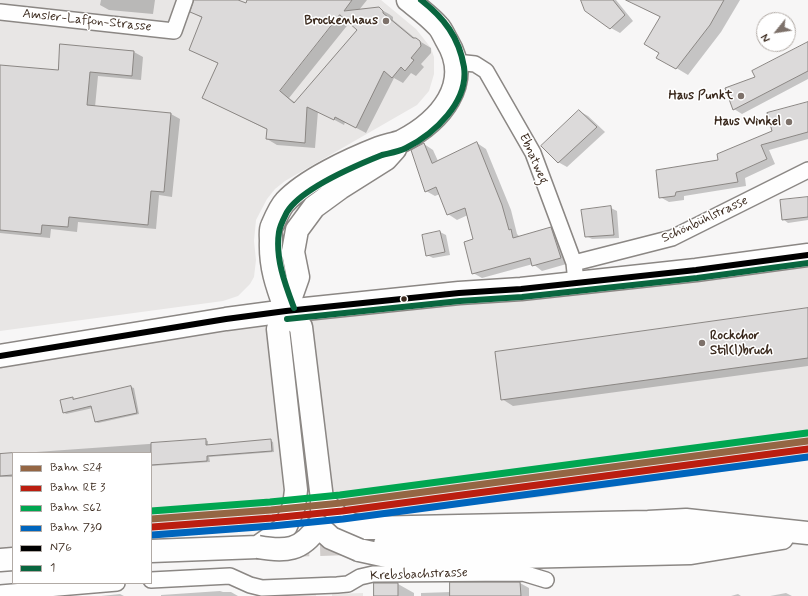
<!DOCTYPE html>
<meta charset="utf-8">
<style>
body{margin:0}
#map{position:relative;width:808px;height:596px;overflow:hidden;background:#f7f6f6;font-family:Mynerve,sans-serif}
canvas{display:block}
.legend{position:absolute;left:12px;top:452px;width:140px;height:132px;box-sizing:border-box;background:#fff;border:1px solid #b1aaa5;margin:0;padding:5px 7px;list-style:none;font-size:12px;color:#3b2a1e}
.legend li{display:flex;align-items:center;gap:8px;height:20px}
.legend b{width:20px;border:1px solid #b1aaa5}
.north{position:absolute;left:756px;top:12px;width:40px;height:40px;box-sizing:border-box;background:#fff;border:1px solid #b1aaa5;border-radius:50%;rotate:240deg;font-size:11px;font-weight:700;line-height:16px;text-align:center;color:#3b2a1e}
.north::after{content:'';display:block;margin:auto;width:14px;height:18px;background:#7d716a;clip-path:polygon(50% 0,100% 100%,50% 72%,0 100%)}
</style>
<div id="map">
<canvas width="808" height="596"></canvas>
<ul class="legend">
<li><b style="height:5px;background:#946644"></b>Bahn S24</li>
<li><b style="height:5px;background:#bb1e10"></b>Bahn RE 3</li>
<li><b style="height:5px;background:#00a651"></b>Bahn S62</li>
<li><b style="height:5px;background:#0065bd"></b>Bahn 730</li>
<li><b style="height:5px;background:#000"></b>N76</li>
<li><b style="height:5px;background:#09663f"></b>1</li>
</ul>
<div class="north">N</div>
</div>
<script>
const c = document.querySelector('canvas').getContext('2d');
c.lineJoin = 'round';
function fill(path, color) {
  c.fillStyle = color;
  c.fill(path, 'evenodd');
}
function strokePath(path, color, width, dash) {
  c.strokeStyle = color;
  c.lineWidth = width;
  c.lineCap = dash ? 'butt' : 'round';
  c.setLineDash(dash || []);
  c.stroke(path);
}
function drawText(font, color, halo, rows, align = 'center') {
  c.font = font + ' Mynerve,sans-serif';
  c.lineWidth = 3;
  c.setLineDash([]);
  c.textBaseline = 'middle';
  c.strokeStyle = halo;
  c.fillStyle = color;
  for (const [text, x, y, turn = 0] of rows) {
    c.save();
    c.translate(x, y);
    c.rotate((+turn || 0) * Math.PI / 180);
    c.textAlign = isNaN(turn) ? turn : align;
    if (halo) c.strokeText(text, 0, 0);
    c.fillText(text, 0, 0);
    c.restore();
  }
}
const built = new Path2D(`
 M0 0H381L416 29 431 48 434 57V74L429 91 417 105 285 181 275 189 267 199 256 220 254 241 256 260 254 277 250 284 238 296 223 301 0 331Z
 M808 255V460L543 497 207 534 151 538V453H13V548L0 549V356Z`);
const green = new Path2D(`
 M363 593V596H332V594Z
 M316 594V596H259V595Z`);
const shadow = new Path2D(`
 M101 0H155L153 14 109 10 100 5Z
 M195 0H202L262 22 256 0H367L359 10 378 8 389 14 393 17V20L416 39 431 48V53L421 64 424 67 416 76 411 73 403 83 394 78 366 133 345 122 344 125 318 111 315 148 277 145 267 139 268 130 203 98 219 64 190 50 202 18 191 12ZM350 22 359 30 296 103 289 98Z
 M582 0H616L633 21 620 33 611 28Z
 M643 0H740L721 32 688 75 658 57 660 53 661 18Z
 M808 43V79L742 114 734 109 757 77Z
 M61 45 134 52 143 57 141 80 98 76 95 107 171 114 180 119 172 197 159 195 156 229 78 222 77 232 51 229 50 238 0 233V66L59 71Z
 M808 103V139L769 150 775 164 745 178 746 186 684 196V200L669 202 660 197 719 160 773 131Z
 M579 111 588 116 605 132 567 167 558 162Z
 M477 143 486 149 511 210 517 234 520 237 551 228 560 233 570 263 542 271 533 264 482 278 473 273 474 240 468 215 457 220 448 214 440 194 435 196 426 191 424 144 433 150 438 161Z
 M808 198V220L788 223 783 219Z
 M611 208 617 211 619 238 592 239 586 236Z
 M440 232 446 235 450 255 433 258 427 255Z
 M808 309V366L513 406 502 399Z
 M131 387 134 388 139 414 98 423 96 422 93 408 66 414 64 412 72 398 74 399Z
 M205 440 208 441V446L271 441 273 442 274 452 209 457 210 462 151 466V453H22Z
 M13 454V477H0V455Z
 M520 583 529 588V596H421V593L451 592Z
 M398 584 414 593V596H375Z
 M220 591 223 592H231L238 596H161V595Z
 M786 593 792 596H770Z
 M120 594 124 596H101Z
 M738 594 741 596H731Z`);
const building = new Path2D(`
 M194 0H238L246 3 247 0H352L344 11 379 7 383 11V13L413 38H416L420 41 421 46 411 58 414 60 405 71 401 67 392 78 384 71 356 128 335 117 334 120 307 107 305 143 266 139 267 129 202 98 218 63 189 50 202 17 190 12ZM340 15 357 30 294 103 280 91Z
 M581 0H613L625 15 610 29 585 11Z
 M626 0H724L710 25 676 69 656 58 659 53 644 44 660 17Z
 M808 42V71L733 110 725 88 755 77 752 71Z
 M60 44 134 51 132 76 90 72 87 105 171 113 164 192 151 191 148 225 69 217 68 227 42 225 41 234 0 230V65L58 70Z
 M808 102V132L761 145 767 159 736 173 738 182 676 192 675 196 659 198 656 170 718 160 717 154 772 131 767 113Z
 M579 110 597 127 558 163 541 146Z
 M477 142 502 205 509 230 511 229 513 238 551 227 561 258 532 266 530 258 472 274 464 242 473 239 465 208 447 215 436 187 425 192 411 150 424 143 432 163Z
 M808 197V217L782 220 780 200Z
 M611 206 614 235 585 237 581 210Z
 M440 231 445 252 426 256 422 235Z
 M808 308V358L501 400 495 352Z
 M131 386 137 413 95 422 91 406 63 413 60 400 73 397V399Z
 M206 439V445L271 439 272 451 207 456V461L151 465V443Z
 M13 453V475L0 476V454Z
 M450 582H520L521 596H450Z
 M374 583H398V596H374Z`);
const highwayTunnel = new Path2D(`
 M287 546 353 544`);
const street = new Path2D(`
 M0 12 174 31 185 0
 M456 62 475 64 486 71 533 153 574 263 576 282
 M574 263 672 238 808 170
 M151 580 230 576 250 585 262 588 337 585 348 584 360 577 373 574 523 573 546 580
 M0 593 117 583`);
const secondary = new Path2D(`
 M286 311C277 286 270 267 271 241 271 236 270 230 272 226 275 219 280 207 285 202 305 180 351 159 379 148 387 145 395 144 402 141 440 121 473 84 447 41 444 36 442 30 438 26 429 16 418 8 408 0
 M286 311 298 277 293 252 297 230 314 207 340 188 386 159 395 149`);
const primary = new Path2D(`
 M0 356 226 319 286 311 459 293 521 289 696 270 808 255`);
const highway = new Path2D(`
 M322 499C335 516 343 524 365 528L648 522 686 520 808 533
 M385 544 725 536
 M359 550 391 557 430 559 691 553 782 538
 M151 551 258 547 282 530 286 526 294 506 296 490 278 329 286 311 301 327 322 499V515L318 526
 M0 560 13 559`);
const highwayBridge = new Path2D(`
 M258 547C285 552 302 551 318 526L331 538 359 550`);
const bus1 = new Path2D(`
 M0 356 226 319 286 311 459 293 521 289 696 270 808 255`);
const bus2 = new Path2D(`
 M294 308C285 284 275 258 279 232 280 225 284 218 287 212 301 189 357 165 382 155 390 153 398 152 406 148 434 134 469 102 464 67 459 37 444 18 421 0
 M287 319 460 301 522 297 697 278 808 263`);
const rail1 = new Path2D(`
 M151 519 271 510 341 503 808 441`);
const rail2 = new Path2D(`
 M152 527 272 518 342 511 808 449`);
const rail3 = new Path2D(`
 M151 511 270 502 340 495 807 433`);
const rail4 = new Path2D(`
 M152 535 272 526 343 519 808 457`);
const markers = [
 [386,21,4,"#7d716a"],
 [741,96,4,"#7d716a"],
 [789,122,4,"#7d716a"],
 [404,299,3.5,"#3b2a1e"],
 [702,343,4,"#7d716a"]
];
const streetNames = [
 ["Amsler-Laffon-Strasse",87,21,6],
 ["Ebnatweg",533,159,66],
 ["Schönbühlstrasse",705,220,-25],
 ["Krebsbachstrasse",419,575,-2]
];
const poiNames = [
 ["Brockenhaus",378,21],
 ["Haus Punkt",733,96],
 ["Haus Winkel",781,122],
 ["Rockchor",710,336,"left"],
 ["Stil(l)bruch",710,351,"left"]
];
fill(built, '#e8e6e5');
fill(green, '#e8e6e4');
fill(shadow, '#0003');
fill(building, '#dcdada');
strokePath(building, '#8b8784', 1);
strokePath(highwayTunnel, '#d1cdcb', 22, [22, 11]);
strokePath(street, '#8b8784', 18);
strokePath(secondary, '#8b8784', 25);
strokePath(primary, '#8b8784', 25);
strokePath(highway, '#8b8784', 25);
strokePath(street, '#fefefe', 15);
strokePath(secondary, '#fefefe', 22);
strokePath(primary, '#fefefe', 22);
strokePath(highway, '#fefefe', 22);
strokePath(highwayBridge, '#8b8784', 25, []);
strokePath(highwayBridge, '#fefefe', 22);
strokePath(bus1, '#000', 6);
strokePath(bus2, '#09663f', 6);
strokePath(rail1, '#946644', 7);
strokePath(rail2, '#bb1e10', 7);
strokePath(rail3, '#00a651', 7);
strokePath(rail4, '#0065bd', 7);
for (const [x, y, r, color] of markers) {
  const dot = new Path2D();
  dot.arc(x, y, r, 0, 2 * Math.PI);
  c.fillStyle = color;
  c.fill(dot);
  strokePath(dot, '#fff', 1.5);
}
drawText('13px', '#3b2a1e', '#fff', streetNames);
drawText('bold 13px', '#3b2a1e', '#fff', poiNames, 'right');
</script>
